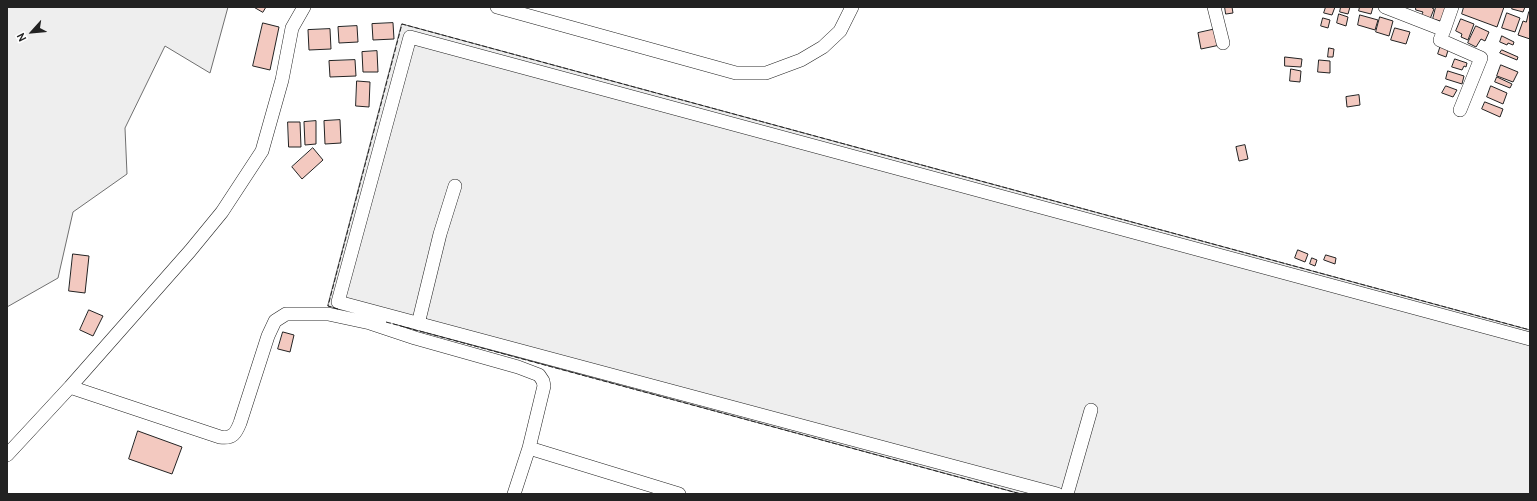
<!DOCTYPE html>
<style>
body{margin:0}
#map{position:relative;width:1537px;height:501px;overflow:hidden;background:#fff;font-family:Cabin,sans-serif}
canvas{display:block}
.frame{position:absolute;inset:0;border:8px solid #222;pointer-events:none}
.north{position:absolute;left:12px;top:12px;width:40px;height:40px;-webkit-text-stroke:3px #fff;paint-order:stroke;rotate:243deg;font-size:11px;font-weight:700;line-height:16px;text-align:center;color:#222}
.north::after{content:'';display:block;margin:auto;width:14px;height:18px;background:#222;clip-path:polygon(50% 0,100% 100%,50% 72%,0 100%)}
</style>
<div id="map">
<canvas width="1537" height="501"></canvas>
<div class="frame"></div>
<div class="north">N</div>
</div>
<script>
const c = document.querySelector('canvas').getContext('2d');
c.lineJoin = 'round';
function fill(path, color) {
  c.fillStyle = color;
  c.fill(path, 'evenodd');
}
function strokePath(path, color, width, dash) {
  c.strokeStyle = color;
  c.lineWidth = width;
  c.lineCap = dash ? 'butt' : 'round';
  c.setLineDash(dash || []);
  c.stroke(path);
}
const green = new Path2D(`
 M7 7H228L210 73 165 46 125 128 127 174 73 212 58 278 7 307Z
 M402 24 1530 330V494H1021L328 306Z`);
const building = new Path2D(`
 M254 7H266L263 12Z
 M1225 7H1232L1233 13 1226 14Z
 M1326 7H1335L1332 15 1324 13Z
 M1341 7H1350L1348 14 1340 12Z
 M1360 7H1373L1371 14 1359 11Z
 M1416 7H1432V8L1434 9 1430 19 1421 16 1423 12 1416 10Z
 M1436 7H1446L1444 22 1433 19Z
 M1464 7H1504L1497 27 1462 14Z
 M1513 7H1525L1523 12 1512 9Z
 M1529 12 1530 13V39L1518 35 1523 21 1526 22Z
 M1507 13 1520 18 1515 32 1502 28Z
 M1339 14 1348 17 1346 26 1337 23Z
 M1360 15 1378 20 1375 30 1358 25Z
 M1380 17 1393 21 1389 36 1376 32Z
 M1323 18 1330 20 1328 28 1321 26Z
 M1461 19 1474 24 1468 40 1461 37 1462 34 1456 31Z
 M263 23 279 27 270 70 253 66Z
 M393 23 394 39 373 40 372 24Z
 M357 26 358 42 339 43 338 27Z
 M1476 26 1489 32 1485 41 1481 39 1476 47 1468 43Z
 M1395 28 1410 32 1406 44 1391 40Z
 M330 29 331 49 309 50 308 30Z
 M1216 29 1220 45 1201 49 1198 33Z
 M1502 36 1514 42 1513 45 1508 43 1507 45 1500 42Z
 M1441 45 1449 47 1446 57 1438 54Z
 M1329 48 1334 49 1333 57H1328Z
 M1502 50 1518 57 1517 60 1500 53Z
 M377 51 378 72H363L362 52Z
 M1285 57 1302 59 1301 67 1285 66Z
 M1455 59 1467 63 1466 67 1464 66 1462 70 1452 67Z
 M355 60 356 76 330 77 329 61Z
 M1319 60 1330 61V73L1318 72Z
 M1501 65 1518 72 1513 82 1497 76Z
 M1291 69 1301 71 1300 82 1290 81Z
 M1448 71 1464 76 1462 84 1446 79Z
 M1497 77 1512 84 1510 88 1495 82Z
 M357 81 370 82 369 107 356 106Z
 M1446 86 1457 90 1453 97 1442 93Z
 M1491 86 1507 93 1503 104 1487 97Z
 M1359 95 1360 105 1347 107 1346 97Z
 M1485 102 1503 109 1500 117 1482 109Z
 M340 120 341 143 325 144 324 121Z
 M316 121V144L305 145 304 122Z
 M288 122H300L301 147H289Z
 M1245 145 1248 159 1239 161 1236 147Z
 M313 148 323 160 302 179 292 167Z
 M1298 250 1308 254 1305 262 1295 258Z
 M73 254 89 256 85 293 69 291Z
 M1326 255 1336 258 1335 264 1324 260Z
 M1312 258 1317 260 1315 266 1310 264Z
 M89 310 103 316 93 336 80 330Z
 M283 332 294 335 290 352 278 349Z
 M138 431 182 447 172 474 129 459Z`);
const minor = new Path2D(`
 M497 7 736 73H766L801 60 823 47 840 31 852 7
 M1214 7 1223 43
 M1385 7 1444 30 1440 40 1481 58 1460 110
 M1444 30 1452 7
 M418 324 440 234 455 186
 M70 387 220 437C233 439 236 433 240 423L268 336 275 321 286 314H328L370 323 415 338 518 367 539 375 543 381 544 386 529 448 514 494
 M529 448 679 494
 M7 455 70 387 190 251 222 212 262 151 282 80 292 28 304 7
 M1057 494 338 302 410 37 1530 339
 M1067 494 1091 410`);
const fence = new Path2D(`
 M338 309 328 306 402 24 1530 330
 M386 322 1021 494`);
fill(green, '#eee');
strokePath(green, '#6f6f6f', 1);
fill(building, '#f3c9c0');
strokePath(building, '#222', 1);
strokePath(minor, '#222', 14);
strokePath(minor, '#fff', 13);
strokePath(fence, '#222', 1, [5, 2]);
</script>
